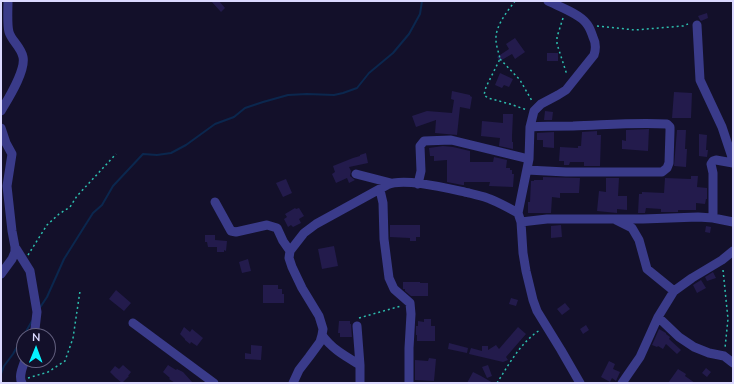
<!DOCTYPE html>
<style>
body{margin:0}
#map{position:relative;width:734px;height:384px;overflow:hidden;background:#13102a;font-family:Mulish,sans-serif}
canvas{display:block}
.frame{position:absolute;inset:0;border:2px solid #dbd9ff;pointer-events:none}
.north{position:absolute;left:16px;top:328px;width:40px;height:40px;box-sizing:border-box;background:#13102a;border:1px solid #63607f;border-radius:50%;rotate:1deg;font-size:11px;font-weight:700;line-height:16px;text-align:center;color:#dbd9ff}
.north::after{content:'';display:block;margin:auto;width:14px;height:18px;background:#05f3ff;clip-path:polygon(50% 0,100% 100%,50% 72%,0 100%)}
</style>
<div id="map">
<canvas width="734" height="384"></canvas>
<div class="frame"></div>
<div class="north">N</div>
</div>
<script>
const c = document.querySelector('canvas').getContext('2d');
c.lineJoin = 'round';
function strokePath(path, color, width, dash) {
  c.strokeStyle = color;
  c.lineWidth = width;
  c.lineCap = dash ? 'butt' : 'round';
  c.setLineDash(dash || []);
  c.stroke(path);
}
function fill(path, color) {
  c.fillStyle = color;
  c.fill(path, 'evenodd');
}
const stream = new Path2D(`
 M39 309 47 297 64 259 86 224 93 213 102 205 113 186 143 154 157 155 171 153 186 145 215 124 234 117 245 108 263 102 288 95 307 94 334 95 343 93 357 88 369 73 393 53 409 34 420 14 422 1
 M1 374 4 366 13 354 32 321`);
const building = new Path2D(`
 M211 1H219L225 8 221 12Z
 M707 13 708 18 701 21 700 20 698 16Z
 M515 38 525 52 515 59 512 54 500 61 497 57 509 49 506 44Z
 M547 53H558V61H547Z
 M500 73 513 79 509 87 504 85 502 88 495 85Z
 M452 91 470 95V96L472 97 470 109 460 107 457 135 435 133 436 120 416 127 412 116 427 111 452 113 454 100 451 99Z
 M674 92 692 93 691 118H672Z
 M545 111 553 112 552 120H544Z
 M503 114H513L512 136V142H513V149L499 146 500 138 481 136 482 121 503 123Z
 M649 129 648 151 622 149V140L626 141V130Z
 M677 130H686L685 149H687L686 167 674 166Z
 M597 131V135H601L600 166H584V162H570L569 165H564V161H559L560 147 578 148V146H581L582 132Z
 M554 132V148L543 147V140H537V133Z
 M699 134 707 135 706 150H708L707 157 699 156Z
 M443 146 453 147 470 151V162H493L494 157 507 160 506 168H510V170H512V174H514L513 187 489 186 490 182H464V185H462L447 182V160L434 161V156H430L429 148Z
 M366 153 368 163 349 167 351 171 350 176 355 180 349 183 347 178 336 183 332 174 335 172 333 166 353 158 360 156V155Z
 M691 176H698L697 187 707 188V199H706L705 204 696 203V210H678V212H661V209L646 208 645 213H638L639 194H642V192L664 193 665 178 691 179Z
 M543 177 580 178 579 193H560V198L552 197 551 213H528V202H530L531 181H534V180H543Z
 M606 178H619L618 196H627V210L617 209V213L597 211 599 191 606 192Z
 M286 179 292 193 283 197 276 183Z
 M295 208 296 209 299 208 304 216 299 219 301 223 293 227 291 225 288 227 284 219 287 217 285 214Z
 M390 225H420V237H416V241H410V238L390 237Z
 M561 225 562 237 551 238V226Z
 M706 226 711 227 710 233 705 232Z
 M205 235H215V240L227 241 226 251 224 250V252H217V247H208L207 242H205Z
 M334 246 338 266 322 269 318 249Z
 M248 259 251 271 242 273 239 262Z
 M713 272 716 278 707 281 705 277Z
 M701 280 706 288 697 293 693 285Z
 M403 282H420V283H428V296H411L405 291V289H403Z
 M263 285H278V289H282V294H284V303H263Z
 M116 290 131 303 124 311 109 299Z
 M511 298 518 300 516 306 509 304Z
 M565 303 570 309 562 315 557 309Z
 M424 319H431V326H435V341H417V335H416V326H418V321L424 322Z
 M339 321H350V324H351L352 337H340V333H338Z
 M586 325 589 330 583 334 580 329Z
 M184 327 190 332 192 329 203 338 197 346 191 342 190 344 185 340V339L180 334Z
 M518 327 526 334 506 357 508 360 503 362 469 354 471 348 482 351V346H488V350L496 345 499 349Z
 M659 329 666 333V334L670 337 669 339 681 350 677 354 666 344 663 349 658 346 657 347 652 345Z
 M449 343 468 348 467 353 448 349Z
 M251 345 262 346 261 360 245 359V353L251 354Z
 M429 358 436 359 434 381 415 380V360L428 361Z
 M609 361 615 364 613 369 620 372 616 381 612 378 610 382 601 377Z
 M123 365 131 372 128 376H129L122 383 116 378 110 372 115 366 119 369Z
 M168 365 176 370 177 369 183 372 193 383H175L169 379 170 378 163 372Z
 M488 365 492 376 487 378 482 367Z
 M706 368 711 372 707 377 702 373Z
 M678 369 686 374 685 376 695 383H668Z
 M473 372 481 376 493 383H467Z`);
const path = new Path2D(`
 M515 1C507 12 495 26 496 40 496 46 499 53 500 59L486 87 484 95 488 98 510 104 527 110
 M563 18 557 37V44L567 75
 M597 26 635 30 683 26 688 24
 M500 59 520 80 532 101
 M28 255 47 225 59 214 70 207 77 196 116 154
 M723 270 728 319 725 348
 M359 318 401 306
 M28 378 48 372 65 361 73 338 80 291
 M497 383C509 364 521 342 540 330`);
const minor = new Path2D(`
 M548 1C558 6 580 14 586 23 590 27 591 32 593 37 596 43 596 49 594 55L566 90 558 95 541 104 534 111 530 127 529 159 518 213 521 222 523 253 526 271 533 300 537 311 561 350 580 383
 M697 25 700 80 722 127 733 160
 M1 111C8 99 26 71 23 57 21 47 11 40 9 32 7 25 8 10 8 1
 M1 128 6 143 12 154 7 186 12 231 15 247V252L12 259 1 274
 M527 170 566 172H662L667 168 669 163 670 131V127L667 124C636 122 605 125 573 126 559 126 544 126 530 127
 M356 174 391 183
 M418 184 421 171 420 146 424 141 451 140 529 159
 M380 190 383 203 384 239 389 278 394 289 410 303 411 314 409 348V383
 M215 202 231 231 236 232 267 225 277 228 283 241 290 251
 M713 218V173L711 164 713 161 716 160 733 163
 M616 220 632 228 639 240 647 269 674 291
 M521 222 547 219H643L698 217 713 218 733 222
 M15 247 30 271 37 312 35 329 33 336
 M658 317 679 337 694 347 709 353 724 356 733 363
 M133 323 214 383
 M357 326 360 365
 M322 335C332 349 345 356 360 365V383
 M22 383C18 376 23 367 25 360
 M293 383 299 370 309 357 320 342 322 335 323 329 319 316 302 288 292 267 289 258 290 251 304 233 316 224 387 185C404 177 450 189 469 193 476 195 484 196 490 199 500 203 509 208 518 213
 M622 383 640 357 658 317 674 291 692 278 722 260 733 251`);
strokePath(stream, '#0b274e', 2);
fill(building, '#231b4c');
strokePath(path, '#2dbfaf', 1.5, [2, 3]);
strokePath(minor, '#3a3b8a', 9);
</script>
